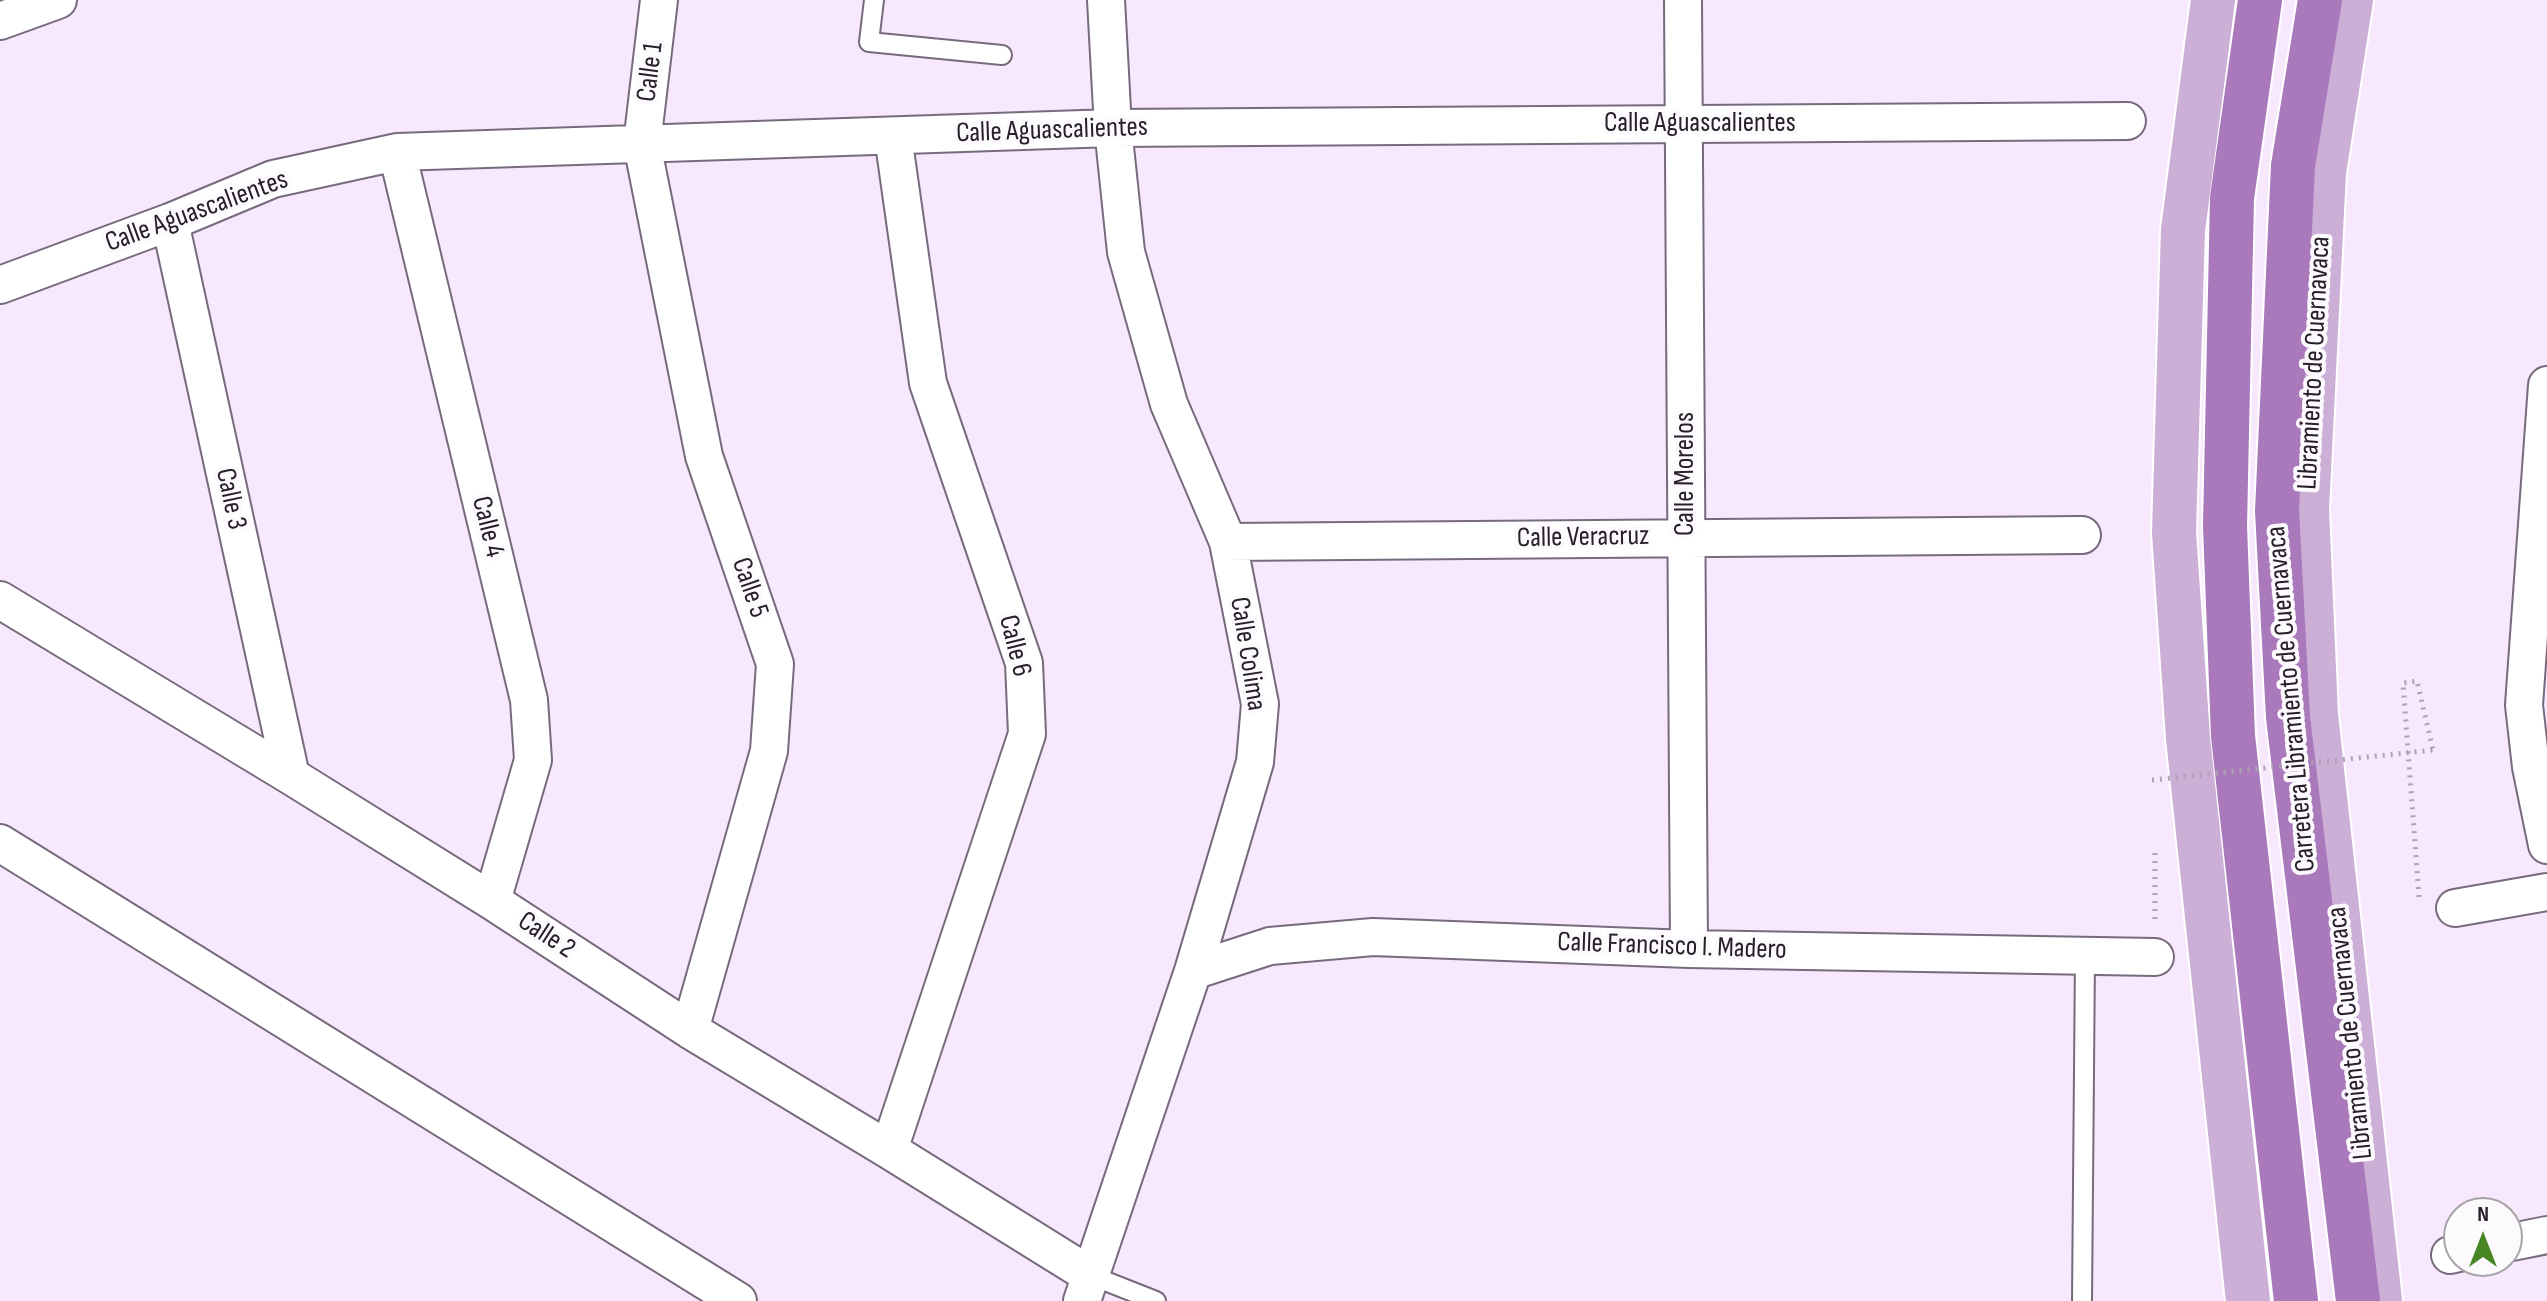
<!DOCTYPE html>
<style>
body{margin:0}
#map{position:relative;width:2547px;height:1301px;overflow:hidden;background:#f7e8fe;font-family:"Sofia Sans Condensed",sans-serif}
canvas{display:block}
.north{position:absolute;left:2443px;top:1197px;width:80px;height:80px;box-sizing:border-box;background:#fdfafe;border:2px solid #a7a3a8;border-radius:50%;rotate:0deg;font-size:22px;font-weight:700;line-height:32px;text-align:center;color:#262028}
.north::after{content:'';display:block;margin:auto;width:28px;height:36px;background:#488523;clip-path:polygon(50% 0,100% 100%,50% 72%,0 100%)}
</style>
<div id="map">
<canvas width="2547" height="1301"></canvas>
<div class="north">N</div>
</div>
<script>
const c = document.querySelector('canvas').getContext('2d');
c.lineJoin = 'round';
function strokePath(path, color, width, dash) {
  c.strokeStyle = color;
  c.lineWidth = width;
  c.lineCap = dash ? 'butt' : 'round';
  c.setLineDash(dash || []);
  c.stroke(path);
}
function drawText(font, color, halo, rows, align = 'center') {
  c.font = font + ' "Sofia Sans Condensed",sans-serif';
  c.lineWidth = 8;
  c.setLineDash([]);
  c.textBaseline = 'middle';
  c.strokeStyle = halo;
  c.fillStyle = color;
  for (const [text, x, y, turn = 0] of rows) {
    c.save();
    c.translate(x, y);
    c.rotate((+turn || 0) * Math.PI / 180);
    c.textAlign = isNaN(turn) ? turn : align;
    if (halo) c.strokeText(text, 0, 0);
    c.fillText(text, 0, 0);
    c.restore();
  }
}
const path = new Path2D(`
 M2155 853V919
 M2419 897 2403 683 2417 681 2433 750`);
const lane = new Path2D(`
 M874 0 869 42 1002 55
 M1090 1275 1156 1301
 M2082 1301 2085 955`);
const street = new Path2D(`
 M659 0 642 144 704 456 775 664 769 751 690 1030
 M1683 0 1689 949
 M0 21 58 0
 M397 152 529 700 533 760 492 901
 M170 222 291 776
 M0 285 170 222 273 179 397 152 1113 128 2127 121
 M2547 385 2524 705 2531 767 2547 845
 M1228 542 2082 535
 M0 600 291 776 492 901 690 1030 889 1150 1090 1275
 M0 843 738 1301
 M2455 908 2547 892
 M1193 971 1270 946 1373 937 1689 949 2155 957
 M889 1150 1027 734 1024 663 928 383 893 136
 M2507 1243 2547 1235
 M2450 1255 2459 1253
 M1082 1301 1193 971 1255 762 1260 704 1228 542 1169 404 1126 252 1113 128 1106 0`);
const primary = new Path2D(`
 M2213 0 2183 230 2174 532 2188 738 2248 1301
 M2351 0 2324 172 2307 509 2316 715 2380 1301`);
const highway = new Path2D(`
 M2260 0 2232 198 2225 526 2233 736 2296 1301
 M2320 0 2293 166 2277 511 2288 717 2358 1301`);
const pathBridge = new Path2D(`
 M2152 780 2433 750`);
const streetNames = [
 ["Calle 1",651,72,-83],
 ["Calle Aguascalientes",1700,124],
 ["Calle Aguascalientes",1052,131,-2],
 ["Calle Aguascalientes",197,212,-20],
 ["Libramiento de Cuernavaca",2315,363,-87],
 ["Calle Morelos",1686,474,-90],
 ["Calle 3",230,499,78],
 ["Calle 4",487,527,76],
 ["Calle Veracruz",1583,538,-1],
 ["Calle 5",749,588,71],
 ["Calle 6",1014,646,76],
 ["Calle Colima",1247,654,81],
 ["Carretera Libramiento de Cuernavaca",2292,699,-95],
 ["Calle 2",546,936,33],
 ["Calle Francisco I. Madero",1672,947,2],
 ["Libramiento de Cuernavaca",2351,1033,-96]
];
strokePath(lane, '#786a7d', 22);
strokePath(street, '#786a7d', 40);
strokePath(primary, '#fff', 48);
strokePath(highway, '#fff', 48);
strokePath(path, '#aea2b3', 5, [2, 6]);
strokePath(lane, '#fff', 18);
strokePath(street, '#fff', 36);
strokePath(primary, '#cbafd7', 44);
strokePath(highway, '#a979bc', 44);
strokePath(pathBridge, '#aea2b3', 5, [2, 6]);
drawText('28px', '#262028', '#fdfafe', streetNames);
</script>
